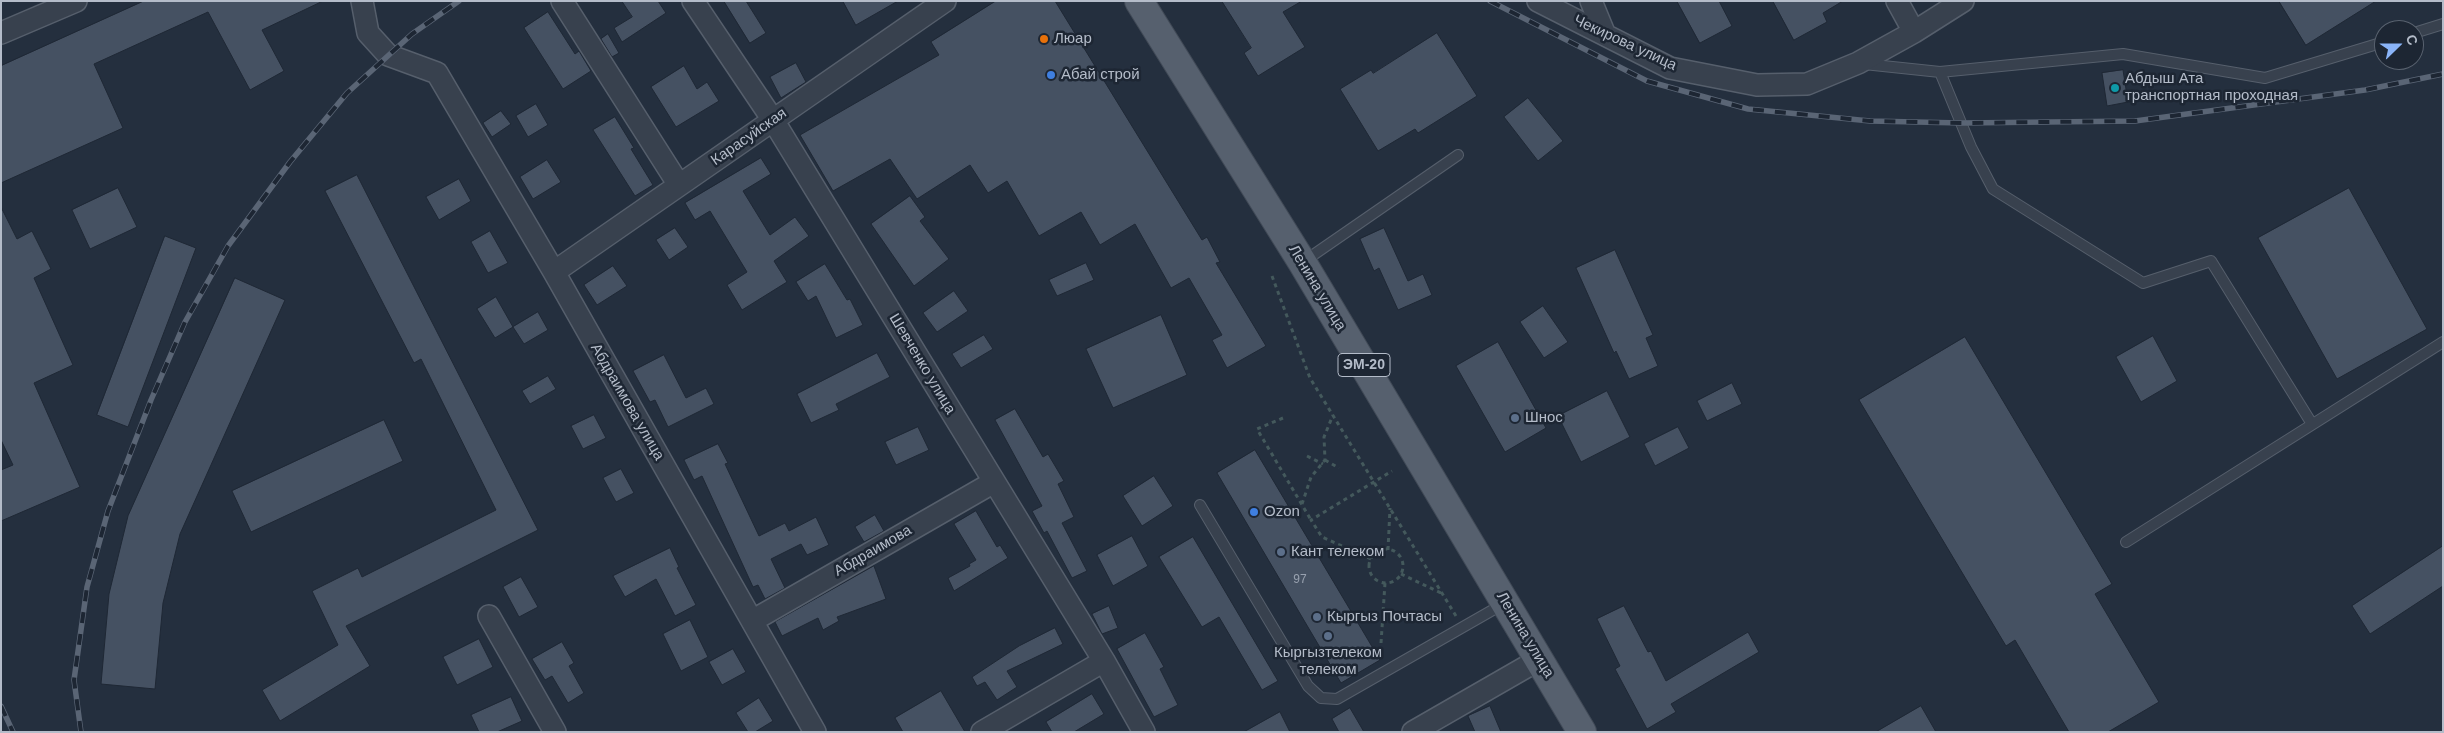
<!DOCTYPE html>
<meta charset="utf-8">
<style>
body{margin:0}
#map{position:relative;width:2444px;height:733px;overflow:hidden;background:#242f3e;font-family:Arial,sans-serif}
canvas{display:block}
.frame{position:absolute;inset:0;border:2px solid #b4bcc9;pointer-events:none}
.north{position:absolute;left:2374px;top:20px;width:50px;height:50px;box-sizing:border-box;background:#1d2633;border:1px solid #59626f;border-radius:50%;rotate:68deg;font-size:14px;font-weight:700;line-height:20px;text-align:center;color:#b4bcc9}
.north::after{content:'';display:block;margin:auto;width:18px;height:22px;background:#8ab4f8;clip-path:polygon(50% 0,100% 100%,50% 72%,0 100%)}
</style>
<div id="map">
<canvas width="2444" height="733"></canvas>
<div class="frame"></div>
<div class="north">С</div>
</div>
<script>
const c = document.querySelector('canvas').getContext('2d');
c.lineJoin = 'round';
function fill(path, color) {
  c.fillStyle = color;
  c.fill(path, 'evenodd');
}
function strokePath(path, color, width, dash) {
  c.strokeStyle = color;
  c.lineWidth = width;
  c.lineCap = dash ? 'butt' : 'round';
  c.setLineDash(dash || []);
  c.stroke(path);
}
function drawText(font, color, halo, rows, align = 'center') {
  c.font = font + ' Arial,sans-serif';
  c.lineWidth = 5;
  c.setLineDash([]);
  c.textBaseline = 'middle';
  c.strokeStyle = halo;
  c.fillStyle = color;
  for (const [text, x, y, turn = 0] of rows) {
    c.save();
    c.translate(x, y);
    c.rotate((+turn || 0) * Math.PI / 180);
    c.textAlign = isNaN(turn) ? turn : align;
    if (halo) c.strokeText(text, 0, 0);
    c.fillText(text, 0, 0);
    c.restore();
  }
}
const building = new Path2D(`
 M144 1H323L262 30 284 71 250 90 208 12 94 64 123 128 1 183V66Z
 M622 1H658L666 13 622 42 614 28 632 17Z
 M724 1H746L766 33 750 43Z
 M843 1H898L856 25Z
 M996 1H1055L1202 240 1207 237 1220 262 1216 263 1266 346 1227 368 1212 340 1222 335 1189 278 1171 288 1135 224 1100 245 1081 212 1039 236 1007 181 988 193 970 165 917 199 890 159 833 191 800 135 939 55 931 42Z
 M1222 1H1302L1283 12 1305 47 1258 76 1244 53 1251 48Z
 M1677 1H1719L1732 26 1700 43Z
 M1773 1H1843L1823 13 1827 22 1794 40Z
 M2279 1H2376L2306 45Z
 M548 12 575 54 579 51 591 71 563 89 524 28Z
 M1437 33 1477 96 1418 133 1415 129 1378 151 1340 89 1371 70 1373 73Z
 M608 34 619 53 612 57 601 39Z
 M796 63 806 82 781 98 770 77Z
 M684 66 697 89 707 82 719 101 676 127 651 87Z
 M2123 70 2128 102 2107 106 2102 73Z
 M1528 98 1563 141 1538 161 1504 117Z
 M536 104 548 125 528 137 516 116Z
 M501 111 511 124 492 137 483 123Z
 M615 117 634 148 631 149 653 185 635 196 593 130Z
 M761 158 771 174 743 191 770 235 795 217 809 236 774 261 787 282 742 310 727 285 747 272 710 211 695 220 685 203Z
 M547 160 561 182 533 199 520 177Z
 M357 175 538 530 346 626 370 666 280 721 262 690 338 645 312 591 358 568 362 577 496 510 421 359 414 363 325 191Z
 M459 179 471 201 439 220 426 197Z
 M118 188 137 227 90 249 72 210Z
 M2349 188 2427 329 2337 379 2258 238Z
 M910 196 925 217 920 221 949 259 914 286 871 224Z
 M1 207 17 239 32 231 51 269 34 278 73 365 34 383 80 487 1 521V470L13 465 1 440Z
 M675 228 688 247 669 260 656 240Z
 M1384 228 1408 281 1423 274 1432 295 1398 310 1379 268 1374 271 1360 239Z
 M490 231 508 263 488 273 471 242Z
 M165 236 196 248 128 427 97 415Z
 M1615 250 1653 335 1646 338 1658 366 1629 379 1616 351 1614 353 1576 268Z
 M1086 263 1094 280 1057 296 1049 280Z
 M825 264 847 300 850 299 863 325 836 338 816 296 808 301 796 282Z
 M613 266 627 286 597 305 584 285Z
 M235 278 285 300 180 534 163 603 155 689 101 684 109 594 128 516Z
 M954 291 968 311 937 332 923 313Z
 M496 297 513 327 495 338 477 309Z
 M1543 306 1568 342 1544 358 1520 322Z
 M538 312 548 330 524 344 513 327Z
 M1161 315 1187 375 1113 408 1086 349Z
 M984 335 993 349 961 368 952 354Z
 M2153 336 2177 381 2141 402 2116 357Z
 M1965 337 2112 584 2095 594 2159 702 2108 732H2069L2015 640 2006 646 1859 400Z
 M1498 342 1546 428 1505 452 1456 366Z
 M877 353 890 377 836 404 839 410 811 423 797 394Z
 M664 355 686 398 706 388 714 404 668 427 655 400 650 402 633 371Z
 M548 376 556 389 530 404 522 391Z
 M1732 383 1742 404 1707 421 1697 401Z
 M1607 391 1630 437 1581 462 1558 416Z
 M1015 409 1043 457 1048 454 1064 481 1058 484 1074 517 1062 523 1087 571 1072 578 1047 531 1044 533 1032 511 1042 506 995 420Z
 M594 415 606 438 583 449 571 426Z
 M384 420 403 461 251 532 232 491Z
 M918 427 929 450 896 465 885 442Z
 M1678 427 1689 448 1655 466 1644 444Z
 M718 444 728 463 725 464 759 536 785 523 789 531 816 517 829 545 807 555 801 544 771 559 785 588 765 599 758 585 753 587 702 476 694 480 684 460Z
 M1255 450 1380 660 1341 683 1217 473Z
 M621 469 634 493 616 502 603 478Z
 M1154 476 1173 506 1142 526 1123 496Z
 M976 511 997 547 1000 545 1008 558 954 591 948 578 970 566 969 564 976 560 954 524Z
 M875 515 884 531 864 542 855 527Z
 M1132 536 1148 566 1113 586 1097 555Z
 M1193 537 1278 681 1262 690 1219 617 1202 627 1159 557Z
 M2443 546V586L2370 634 2352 606Z
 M670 548 679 567 677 568 696 605 675 616 656 579 625 597 613 576Z
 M874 566 886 599 837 617 839 621 823 630 818 618 782 636 775 622Z
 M521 577 538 607 519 617 503 587Z
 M1109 606 1118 628 1102 634 1092 614Z
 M1624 606 1648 652 1651 651 1666 681 1748 632 1759 652 1671 704 1676 712 1647 729 1615 669 1620 666 1597 619Z
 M690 620 708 657 681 671 663 634Z
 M1055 628 1063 644 1007 671 1017 687 997 700 985 682 977 686 972 677 1019 646Z
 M1145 633 1164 667 1160 669 1178 705 1154 717 1117 649Z
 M479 639 493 667 457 685 443 657Z
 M562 642 574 663 569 666 584 693 568 703 552 676 545 680 532 659Z
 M733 649 746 672 722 685 709 662Z
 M941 691 965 732H903L895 718Z
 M1092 694 1104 714 1074 732H1052L1046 722Z
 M511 697 522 721 497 732H479L471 715Z
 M759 698 773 721 755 732H748L736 713Z
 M1490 706 1501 732H1475L1468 716Z
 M1921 706 1936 732H1876Z
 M1350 708 1364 732H1339L1332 719Z
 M1280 712 1290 732H1244Z`);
const path = new Path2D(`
 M1272 276 1310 378 1456 616
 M1283 418 1257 429 1311 520
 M1307 456 1323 464
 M1325 460 1339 468
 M1302 504 1311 477 1325 460 1324 437 1333 415
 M1369 566a17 17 0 1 1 34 0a17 17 0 1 1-34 0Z
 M1388 550 1390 508
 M1371 559 1322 537 1311 520 1392 471
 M1401 574 1441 593
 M1381 643 1385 583`);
const lane = new Path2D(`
 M2414 33 2443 24
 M1864 64 1940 72 2123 54 2265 78 2384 42
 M1940 72 1971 147 1993 189 2143 283 2211 261 2312 424
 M1303 262 1458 155
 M1200 505 1308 686 1321 698 1337 699 1505 603
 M2126 542 2443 342`);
const street = new Path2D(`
 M362 1 368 33 388 55 437 73 554 272 815 732
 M562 1 679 185
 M693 1 773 120 1104 661 1144 732
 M1538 1 1670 68 1757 85 1807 84 1858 63 1914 32 1963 1
 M1591 1 1605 35
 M1897 1 1914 32
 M1 33 76 1
 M554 272 945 1
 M489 616 555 732
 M752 621 994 482
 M982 732 1104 661
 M1413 732 1540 659`);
const primary = new Path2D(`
 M1139 1 1302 262 1582 732`);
const rail = new Path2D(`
 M1490 1 1647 81 1748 109 1870 121 1962 123 2135 121 2365 90 2443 74
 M1 706 13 732
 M81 732 74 680 87 587 108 511 151 400 185 322 228 246 290 162 347 93 412 34 459 1`);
const markers = [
 [1044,39,5,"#e8710a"],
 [1051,75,5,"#3f7fe0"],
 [2115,88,5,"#0f9aa8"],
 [1515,418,5,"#5c6f8a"],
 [1254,512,5,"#3f7fe0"],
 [1281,552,5,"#5c6f8a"],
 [1317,617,5,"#5c6f8a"],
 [1328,636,5,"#5c6f8a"]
];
const numberNames = [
 ["97",1300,580]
];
const shields = [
 [1364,365,52]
];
const shieldNames = [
 ["ЭМ-20",1364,365]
];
const poiNames = [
 ["Люар",1054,39],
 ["Абай строй",1061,75],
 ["Абдыш Ата",2125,79],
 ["транспортная проходная",2125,96],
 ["Шнос",1525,418],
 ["Ozon",1264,512],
 ["Кант телеком",1291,552],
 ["Кыргыз Почтасы",1327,617],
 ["Кыргызтелеком",1328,653,"center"],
 ["телеком",1328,670,"center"]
];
const streetNames = [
 ["Чекирова улица",1625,43,25],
 ["Карасуйская",749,137,-35],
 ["Ленина улица",1317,288,59],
 ["Шевченко улица",922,364,59],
 ["Абдраимова улица",627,402,60],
 ["Абдраимова",873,551,-30],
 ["Ленина улица",1525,635,59]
];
fill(building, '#455162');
strokePath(building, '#1f2835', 1);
strokePath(lane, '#565f6c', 12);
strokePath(street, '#565f6c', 24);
strokePath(primary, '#414a57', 30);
strokePath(path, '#44595c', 3, [4, 4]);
strokePath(lane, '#38414e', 10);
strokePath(street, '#38414e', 21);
strokePath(primary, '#56606e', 28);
strokePath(rail, '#5a6575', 5.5);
strokePath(rail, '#1d2633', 4, [11]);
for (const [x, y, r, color] of markers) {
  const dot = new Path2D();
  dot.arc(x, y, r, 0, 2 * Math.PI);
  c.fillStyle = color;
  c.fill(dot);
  strokePath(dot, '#1d2633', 2);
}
drawText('12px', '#98a1af', null, numberNames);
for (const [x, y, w] of shields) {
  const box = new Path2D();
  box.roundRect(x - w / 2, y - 11.5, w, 23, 4);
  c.fillStyle = '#1d2633';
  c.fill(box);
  strokePath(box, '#b4bcc9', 1);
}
drawText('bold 14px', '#b4bcc9', null, shieldNames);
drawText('15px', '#b4bcc9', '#1d2633', poiNames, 'left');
drawText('15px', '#b4bcc9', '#1d2633', streetNames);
</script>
